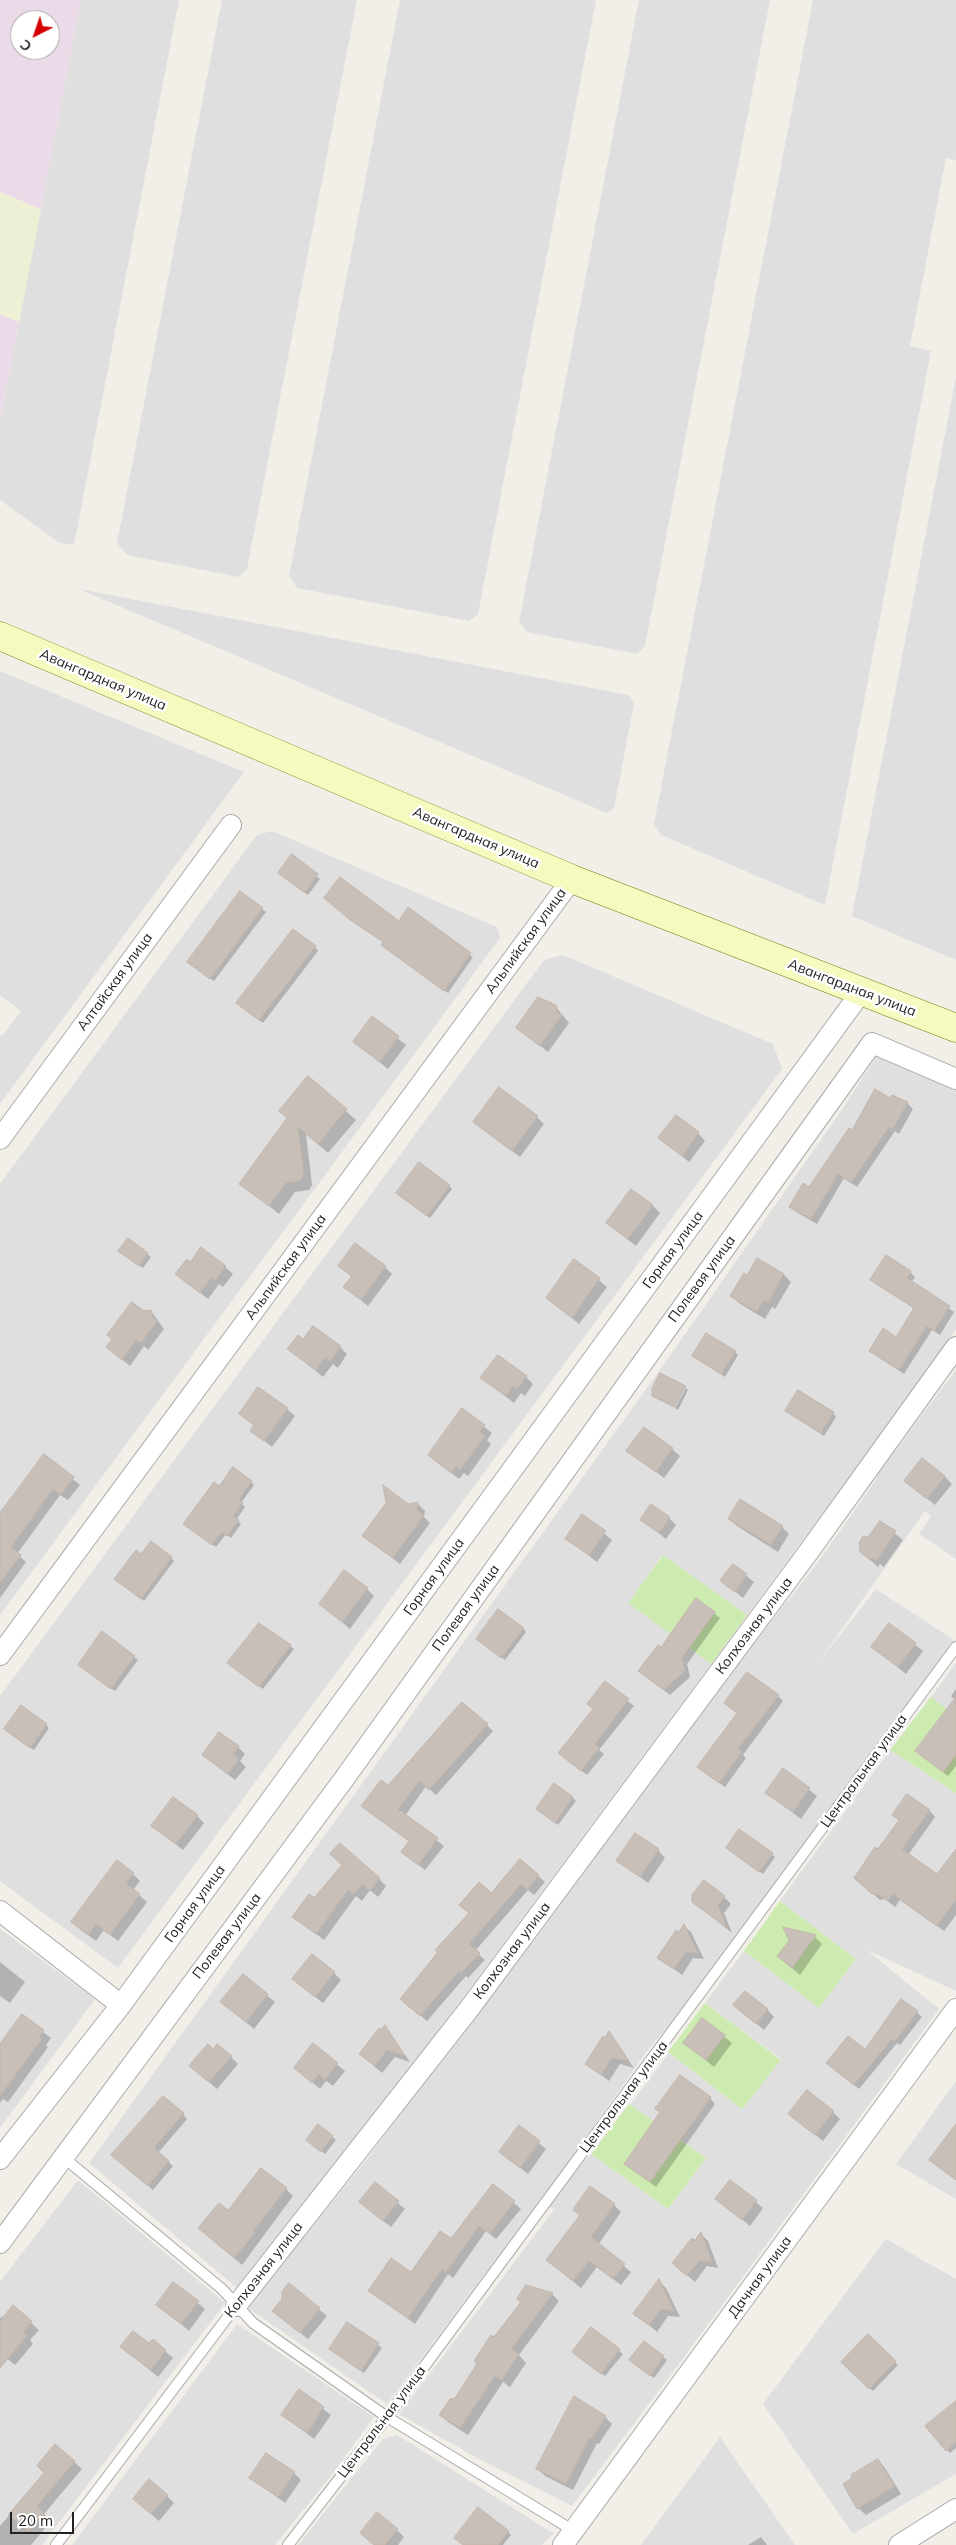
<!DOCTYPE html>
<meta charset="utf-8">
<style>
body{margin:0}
#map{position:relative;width:956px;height:2545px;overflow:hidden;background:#f2efe9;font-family:Mulish,sans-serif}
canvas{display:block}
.north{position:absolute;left:10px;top:10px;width:50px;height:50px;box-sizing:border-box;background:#fff;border:1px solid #a7a7a7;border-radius:50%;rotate:221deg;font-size:14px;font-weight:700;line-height:20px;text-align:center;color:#222}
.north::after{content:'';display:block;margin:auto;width:18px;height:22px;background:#d40000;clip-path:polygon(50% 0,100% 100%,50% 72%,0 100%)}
.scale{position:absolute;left:10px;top:2512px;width:64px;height:22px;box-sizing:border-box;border:2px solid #222;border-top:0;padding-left:6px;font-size:15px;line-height:18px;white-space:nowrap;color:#222;-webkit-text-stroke:4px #fff;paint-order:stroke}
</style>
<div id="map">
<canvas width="956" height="2545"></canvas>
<div class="north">С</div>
<div class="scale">20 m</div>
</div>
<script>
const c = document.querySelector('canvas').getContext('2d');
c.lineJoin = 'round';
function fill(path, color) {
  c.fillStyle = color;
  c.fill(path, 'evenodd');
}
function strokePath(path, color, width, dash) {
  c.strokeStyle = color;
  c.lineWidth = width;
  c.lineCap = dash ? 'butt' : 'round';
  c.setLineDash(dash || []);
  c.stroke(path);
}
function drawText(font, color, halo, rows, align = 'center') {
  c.font = font + ' Mulish,sans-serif';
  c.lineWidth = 5;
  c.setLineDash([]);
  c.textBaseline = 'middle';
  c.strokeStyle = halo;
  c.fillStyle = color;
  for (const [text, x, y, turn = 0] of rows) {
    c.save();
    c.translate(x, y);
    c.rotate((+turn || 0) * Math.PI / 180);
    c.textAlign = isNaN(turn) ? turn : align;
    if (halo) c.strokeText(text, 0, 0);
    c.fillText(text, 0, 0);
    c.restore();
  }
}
const residential = new Path2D(`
 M81 0H179L74 545 60 543 0 500V421Z
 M222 0H357L247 569 239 577 127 555 117 543Z
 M400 0H596L478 614 469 621 297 588 289 576Z
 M639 0H770L645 646 637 654 527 632 519 622Z
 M813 0H956V160L946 158 910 346 931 351 825 905 661 835 654 824Z
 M956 377V960L852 916Z
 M79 589 628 695 634 703 614 808 607 813Z
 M0 671 244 772 0 1104V1035L2 1036 21 1011 0 995Z
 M272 831 497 927 500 938 0 1615V1184L257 835Z
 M563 955 773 1044 782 1069 118 1968 0 1881V1696L544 960Z
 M880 1051 956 1085V1329L853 1473 747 1615 662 1555 629 1603 711 1664 425 2049 237 2288 89 2163 667 1360 841 1111Z
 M956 1370V1559L919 1534 931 1516 925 1511 818 1663 876 1589 954 1640 693 1997 647 2051 574 2155 387 2404 248 2308 250 2303 368 2158 478 2009 538 1935 705 1705 819 1561 877 1478 876 1476Z
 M956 1663V1716L931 1697Z
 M890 1750 956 1793V1991L867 1950 939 2009 679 2364 572 2506 481 2460 399 2414 554 2210 547 2204 591 2154 668 2209 706 2158 630 2105 669 2053 742 2109 781 2059 705 2003 744 1951 819 2008 856 1959 780 1901Z
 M0 1929 95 1999 0 2128Z
 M956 2081V2199L896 2164Z
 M78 2180 225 2303 42 2545H0V2282Z
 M886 2239 956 2279V2474L853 2534 763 2404Z
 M237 2324 374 2417 334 2472 275 2545H72Z
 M397 2435 548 2530 554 2533 542 2545H298L383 2439Z
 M720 2437 795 2545H641Z`);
const industrial = new Path2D(`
 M0 0H81L41 209 0 192ZM20 20H50V50H20Z
 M0 314 19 322 0 420Z`);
const farmland = new Path2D(`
 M0 192 41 209 19 322 0 314Z`);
const grass = new Path2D(`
 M663 1555 747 1615 711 1664 628 1603Z
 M931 1697 956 1716V1793L890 1750Z
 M780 1901 856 1959 819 2008 744 1951Z
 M705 2003 781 2060 742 2109 668 2052Z
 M629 2104 706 2158 668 2209 591 2154Z`);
const shadow = new Path2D(`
 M292 856 320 879 308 895 283 876Z
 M240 893 266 912 214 981 192 965Z
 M399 922 473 957 448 993 382 945Z
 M315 947 318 951 263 1023 241 1007Z
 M555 1006 569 1023 548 1052 518 1028Z
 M372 1018 406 1045 388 1069 354 1042Z
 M308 1078 356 1120 328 1153 306 1134 312 1185 309 1190 295 1192 279 1214 241 1183 288 1119Z
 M892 1096 907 1103 913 1109 899 1134 895 1131 857 1187 844 1178 817 1224 796 1212 791 1206 809 1189 852 1132Z
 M537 1117 544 1124 520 1157 475 1122Z
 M698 1133 705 1141 689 1162 660 1138Z
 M449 1186 452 1189 430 1218 401 1196Z
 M653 1206 660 1213 636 1246 607 1223Z
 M128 1239 151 1257 143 1268 123 1254Z
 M758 1260 784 1275 791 1282 775 1309 772 1307 765 1319 739 1303 732 1296Z
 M575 1261 607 1287 579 1324 547 1298Z
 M191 1264 225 1267 233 1274 223 1287 219 1284 208 1299 177 1274Z
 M339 1266 385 1267 392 1274 368 1306 345 1287 352 1277Z
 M910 1272 915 1277 912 1282 954 1312 940 1335 932 1330 904 1374 870 1351 896 1338 915 1309 872 1280Z
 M151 1311 164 1329 148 1350 144 1346 130 1366 107 1347 144 1313Z
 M304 1341 340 1347 347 1354 338 1368 333 1364 323 1377 289 1349Z
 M735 1352 738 1355 725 1377 694 1356Z
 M526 1377 533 1384 525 1396 521 1393 514 1403 482 1378Z
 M686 1388 688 1390 678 1410 675 1408Z
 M287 1409 295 1416 272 1447 252 1431 255 1426 240 1414Z
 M462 1410 492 1433 487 1440 491 1444 468 1476 464 1473 459 1479 429 1455Z
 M786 1411 833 1413 836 1417 824 1436Z
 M672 1449 680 1456 664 1478 628 1451Z
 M44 1456 80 1485 68 1500 60 1495 17 1554 26 1562 0 1598V1531Z
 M945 1477 952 1484 935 1505 906 1481Z
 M251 1482 254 1485 241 1503 245 1507 236 1520 241 1524 231 1538 226 1534 216 1547 188 1527 220 1487Z
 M387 1504H418L425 1511 424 1517 430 1523 400 1564 364 1536Z
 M582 1516 612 1540 597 1562 567 1538Z
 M669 1518 676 1525 666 1539 642 1520Z
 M729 1519 782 1527 789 1534 778 1552 737 1526Z
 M880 1522 903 1540 884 1567 880 1564 878 1567 869 1559V1538Z
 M141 1556 171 1558 174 1561 144 1601 119 1582Z
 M733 1565 754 1582 743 1598 722 1581Z
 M367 1589 374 1596 350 1629 321 1604Z
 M696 1600 720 1618 687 1664 690 1677 670 1695 645 1676 661 1649Z
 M259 1625 294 1649 263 1689 232 1666Z
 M890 1625 923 1651 906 1674 873 1647Z
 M523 1628 526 1632 505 1660 477 1639Z
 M102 1633 138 1660 115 1691 83 1668Z
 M605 1683 634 1706 599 1750 604 1754 587 1775 565 1758 594 1710Z
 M956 1689V1766L948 1776 916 1751 955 1700 951 1696Z
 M778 1696 783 1701 743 1755 746 1758 725 1787 703 1771Z
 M46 1725 49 1728 34 1750 9 1732Z
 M487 1725 493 1731 436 1795 426 1786 405 1816 444 1846 425 1870 402 1852 410 1842 370 1812 388 1787Z
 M238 1747 245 1754 240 1761 246 1767 235 1780 203 1755Z
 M783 1770 817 1796 801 1819 767 1793Z
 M573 1798 576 1801 558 1825 541 1812Z
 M929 1810 935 1817 908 1855 937 1875 956 1850V1915L944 1931 900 1900 895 1907 885 1899 880 1900 862 1884 878 1851 900 1821 894 1815Z
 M197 1816 204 1823 183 1850 153 1826Z
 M658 1850 665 1858 648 1883 618 1860Z
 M731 1851 772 1854 775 1857 763 1874Z
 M520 1860 545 1882 534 1895 528 1890 475 1951 485 1960 468 1978 466 1976 427 2021 408 2005 491 1894Z
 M343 1865 379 1879 386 1886 378 1897 370 1890 362 1901 356 1896 324 1940 294 1917 314 1900Z
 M133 1874 140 1881 133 1890 147 1902 118 1941 104 1930 96 1941 80 1929Z
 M724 1897 731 1904 724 1913 732 1933 694 1902Z
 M684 1926 691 1932 704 1959 693 1958 682 1975 659 1958Z
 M785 1928 815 1937 822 1944 800 1975 778 1956 790 1941Z
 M0 1962 25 1982 10 2003 0 1996Z
 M334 1973 341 1980 323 2003 293 1979Z
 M243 1976 275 2002 254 2029 222 2002Z
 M734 2005 767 2009 774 2017 764 2030Z
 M917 2012 922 2017 900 2045 897 2043 859 2089 833 2068 865 2050Z
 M22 2016 51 2038 46 2045 48 2047 8 2102 3 2099 0 2103V2046Z
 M702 2019 732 2043 714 2067 685 2043Z
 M385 2027 410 2062 395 2057 382 2073 360 2054Z
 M609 2034 634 2068 620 2064 609 2081 586 2063Z
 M313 2045 345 2071 333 2086 326 2081 320 2089 295 2068Z
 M213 2050 231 2057 238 2064 217 2089 198 2073Z
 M710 2098 715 2104 656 2187 625 2164 661 2113Z
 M833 2112 840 2119 823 2141 790 2114Z
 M183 2114 187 2119 158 2153 173 2166 153 2190 118 2160Z
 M318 2126 336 2140 325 2154 311 2143Z
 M519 2127 546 2149 528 2174 501 2152Z
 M730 2181 763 2208 750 2226 717 2199Z
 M375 2184 405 2209 391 2227 368 2209Z
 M494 2186 521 2209 496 2239 486 2231 453 2278 448 2274 415 2324 370 2291 411 2274 451 2240Z
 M286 2189 293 2196 242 2265 207 2235Z
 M614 2205 621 2212 598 2245 631 2272 621 2285 597 2267 581 2288 547 2260 581 2216 575 2210Z
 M701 2234 708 2241 718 2268 707 2266 695 2282 673 2263Z
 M659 2281 666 2288 680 2317 668 2316 657 2332 635 2313Z
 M174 2284 205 2309 189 2331 164 2309Z
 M289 2285 327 2316 308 2339 281 2318 284 2299Z
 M552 2294 559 2301 519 2355 526 2363 510 2387 503 2382 468 2435 448 2422 441 2415 456 2399 494 2339Z
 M13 2307 39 2330 30 2340 33 2344 15 2365 0 2353V2319L2 2316 4 2319Z
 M348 2323 382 2348 364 2373 334 2352Z
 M591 2329 623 2354 605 2376 577 2355Z
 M868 2336 898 2365 873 2391 843 2362Z
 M153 2341 173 2358 158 2377 122 2347 150 2345Z
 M644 2343 667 2360 654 2378 634 2363Z
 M299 2391 331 2415 314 2439 283 2415Z
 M956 2415V2448L950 2453 947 2450Z
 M605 2417 612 2424 599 2444 597 2443 573 2490 545 2476 537 2468Z
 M56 2446 82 2469 44 2514 51 2521 31 2545H0V2526L45 2473Z
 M878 2460 885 2468 901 2494 866 2515 858 2508Z
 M294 2473 301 2480 285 2503 251 2478Z
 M167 2496 174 2503 159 2521 142 2506Z
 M397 2530 404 2537 398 2545H375Z
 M508 2532 511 2535 503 2545H464Z
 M761 2537 767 2545H748Z`);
const building = new Path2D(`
 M292 854 318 874 305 893 278 873Z
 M340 877 399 921 408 907 471 953 444 991 381 945 383 942 349 919 324 898Z
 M240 891 263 908 210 979 187 962Z
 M293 929 316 946 259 1020 236 1003Z
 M538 997 556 1005 557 1012 562 1015 540 1046 516 1028Z
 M372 1016 399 1036 380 1062 353 1042Z
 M308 1076 347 1109 318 1144 298 1127 304 1175 299 1181 286 1183 269 1206 239 1184 287 1118 279 1111Z
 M499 1087 538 1116 512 1151 473 1122Z
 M875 1089 890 1098 892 1095 908 1102 893 1129 889 1127 851 1183 838 1174 811 1219 789 1207 803 1183 809 1187 849 1128 852 1130Z
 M676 1115 699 1132 682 1156 658 1138Z
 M419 1162 450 1185 427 1216 396 1193Z
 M631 1189 653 1205 628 1239 606 1223Z
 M128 1238 148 1253 139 1266 118 1251Z
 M355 1243 386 1266 361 1300 343 1287 352 1276 338 1266Z
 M201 1247 226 1266 215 1281 211 1278 200 1293 175 1274 187 1259 190 1262Z
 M886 1255 911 1271 907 1278 950 1306 934 1331 927 1326 899 1370 869 1351 883 1328 896 1337 914 1308 870 1280Z
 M757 1258 784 1274 768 1303 764 1300 757 1312 730 1296 744 1273 747 1275Z
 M574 1259 600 1278 572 1318 546 1298Z
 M132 1302 144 1311 151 1310 153 1318 157 1321 141 1343 136 1340 122 1360 106 1347 112 1339 107 1335Z
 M313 1326 341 1346 330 1361 325 1358 316 1370 287 1349 298 1335 303 1339Z
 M706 1333 736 1351 721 1374 692 1356Z
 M498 1355 527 1376 517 1389 513 1386 506 1396 480 1378Z
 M660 1373 686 1386 674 1407 652 1396V1389Z
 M258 1387 288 1408 264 1441 250 1431 254 1425 239 1414Z
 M798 1390 834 1412 821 1433 785 1411Z
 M462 1408 485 1425 480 1432 485 1436 460 1470 456 1466 451 1473 428 1455Z
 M644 1427 673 1448 656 1472 626 1451Z
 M44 1454 74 1477 61 1495 53 1489 11 1547 21 1555 0 1583V1513Z
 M922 1458 945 1476 927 1499 904 1481Z
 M233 1467 252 1481 239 1499 243 1503 233 1516 239 1520 227 1536 222 1532 212 1545 183 1524 214 1482 219 1486Z
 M383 1485 408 1504 418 1502 417 1510 424 1515 393 1558 362 1536 386 1503Z
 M740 1499 783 1526 771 1545 728 1519Z
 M651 1504 670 1517 659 1533 640 1520Z
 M582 1514 606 1531 589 1555 565 1539Z
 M880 1521 896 1531 877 1560 872 1558 870 1560 860 1552 859 1543 863 1536 868 1537Z
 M151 1541 172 1557 141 1599 114 1579 136 1550 141 1554Z
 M733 1564 747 1574 735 1592 720 1581Z
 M344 1570 368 1588 342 1622 319 1604Z
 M696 1598 715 1612 682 1658 685 1671 664 1690 638 1671 658 1645 661 1647Z
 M498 1609 524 1628 501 1658 476 1639Z
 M259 1623 291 1645 259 1687 227 1663Z
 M889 1623 916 1643 898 1667 871 1647Z
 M102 1631 135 1656 111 1689 78 1665Z
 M747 1672 779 1695 738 1749 742 1752 719 1783 697 1767 737 1713 724 1703Z
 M605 1681 629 1699 595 1744 599 1748 581 1771 558 1753 593 1709 587 1704Z
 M956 1697V1755L943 1772 915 1751Z
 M462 1702 488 1724 429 1790 419 1781 398 1809 438 1838 418 1865 401 1852 409 1841 361 1806 381 1780 388 1785Z
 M21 1705 47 1724 30 1748 4 1729Z
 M219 1732 239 1746 233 1754 239 1759 228 1774 202 1755Z
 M783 1768 810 1788 793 1812 765 1793Z
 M554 1783 573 1797 555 1823 536 1809Z
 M907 1794 930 1810 902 1849 937 1874 956 1849V1900L937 1926 893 1894 888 1901 877 1894H872L854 1878 875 1847 878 1849 899 1820 892 1815Z
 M173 1797 198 1815 176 1844 151 1826Z
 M739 1829 773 1853 759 1872 726 1848Z
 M635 1833 659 1849 640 1877 616 1861Z
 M340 1843 380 1878 370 1891 362 1884 354 1894 348 1890 316 1934 292 1917 309 1894 314 1898 342 1865 330 1854Z
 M520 1859 539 1875 527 1890 521 1884 469 1944 480 1953 461 1973 459 1971 420 2016 400 1999 438 1952 435 1950 469 1913 459 1905 479 1882 491 1893Z
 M117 1860 134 1873 126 1883 140 1894 110 1935 96 1924 88 1935 71 1922Z
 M704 1880 725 1896 718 1905 727 1928 692 1902V1895Z
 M684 1924 698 1953 686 1952 674 1969 657 1958 676 1930 679 1932Z
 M783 1927 816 1935 792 1968 777 1956 789 1941Z
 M312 1954 335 1972 315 1997 292 1979Z
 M243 1974 268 1994 246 2022 220 2002Z
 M745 1991 768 2009 756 2024 733 2005Z
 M901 1999 918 2011 895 2041 892 2039 854 2085 826 2063 848 2036 865 2049Z
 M22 2014 44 2030 39 2037 42 2039 0 2096V2044Z
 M702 2018 725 2035 706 2060 683 2043Z
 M385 2025 405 2056 387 2050 375 2066 359 2054 379 2028 381 2030Z
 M609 2031 629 2061 612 2058 601 2075 585 2064 603 2036 605 2038Z
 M313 2043 338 2063 325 2080 319 2074 312 2083 294 2068Z
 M208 2044 213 2049 217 2044 232 2056 209 2082 189 2066Z
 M680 2075 711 2097 650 2182 624 2164 660 2112 655 2109Z
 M807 2090 834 2111 815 2135 788 2114Z
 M163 2096 184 2113 154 2148 169 2161 148 2186 111 2155Z
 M318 2124 333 2136 321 2152 306 2140Z
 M956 2124V2180L929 2160Z
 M519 2125 540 2141 520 2168 499 2152Z
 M261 2168 287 2188 253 2231 255 2233 234 2258 198 2228 219 2203 228 2210Z
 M730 2180 757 2200 742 2220 715 2199Z
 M375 2182 399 2201 383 2221 359 2202Z
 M493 2184 515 2201 490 2234 479 2226 446 2272 442 2269 408 2318 368 2291 391 2258 411 2272 440 2231 451 2238Z
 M590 2186 615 2204 591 2237 625 2264 613 2279 589 2261 573 2281 546 2260 580 2215 573 2210Z
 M701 2232 712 2262 700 2260 687 2276 672 2263 692 2238 695 2240Z
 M659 2279 674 2311 661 2309 649 2325 633 2314Z
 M173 2282 199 2301 181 2324 156 2305Z
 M289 2283 320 2308 300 2333 272 2311 282 2299V2292Z
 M526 2285 553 2293 511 2349 519 2354 502 2380 495 2376 460 2428 439 2415 450 2399 455 2398 477 2364 474 2361 491 2335 494 2337 521 2302 517 2299Z
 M13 2305 32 2321 23 2333 27 2336 0 2368V2322Z
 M347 2322 379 2343 361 2371 329 2349Z
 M591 2327 620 2349 601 2374 572 2352Z
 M133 2331 149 2343 153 2339 166 2350 151 2370 120 2347Z
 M868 2334 896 2361 869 2389 841 2362Z
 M644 2341 664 2356 650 2376 629 2360Z
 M299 2389 324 2407 307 2433 281 2415Z
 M574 2396 606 2416 592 2438 590 2437 566 2484 536 2469Z
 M956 2401V2442L946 2451 925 2426Z
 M55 2444 75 2461 37 2506 44 2513 28 2531 8 2515 44 2473 37 2466Z
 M266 2453 295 2472 278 2497 249 2478Z
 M878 2459 895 2486 857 2509 843 2484 852 2478 851 2475Z
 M149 2479 168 2495 151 2514 133 2499Z
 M478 2507 509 2531 498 2545H463L454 2538Z
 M377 2512 398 2529 385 2545H374L360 2533Z`);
const service = new Path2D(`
 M63 2157 222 2289 253 2323 387 2417 574 2531
 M56 2545 236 2306
 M288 2545 387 2417 956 1647`);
const minor = new Path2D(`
 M0 1139 231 825
 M0 1655 572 879
 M0 1911 121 2005
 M0 2159 121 2005 862 991
 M0 2243 344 1779 872 1043 956 1079
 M236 2306 469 2009 807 1554 956 1347
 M563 2545 956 2009
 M899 2545 956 2509`);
const secondary = new Path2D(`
 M0 636 572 879 956 1028`);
const streetNames = [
 ["Авангардная улица",103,680,23],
 ["Авангардная улица",476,838,23],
 ["Альпийская улица",526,941,-54],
 ["Алтайская улица",115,982,-54],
 ["Авангардная улица",852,988,21],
 ["Горная улица",673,1250,-54],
 ["Альпийская улица",286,1267,-54],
 ["Полевая улица",702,1279,-54],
 ["Горная улица",434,1577,-54],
 ["Полевая улица",466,1608,-54],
 ["Колхозная улица",754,1626,-53],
 ["Центральная улица",864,1771,-54],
 ["Горная улица",195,1904,-54],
 ["Полевая улица",227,1936,-53],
 ["Колхозная улица",512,1951,-53],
 ["Центральная улица",624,2097,-53],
 ["Колхозная улица",264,2270,-52],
 ["Дачная улица",760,2277,-54],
 ["Центральная улица",382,2422,-53]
];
fill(residential, '#e0dfdf');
fill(industrial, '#ebdbe8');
fill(farmland, '#eef0d5');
fill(grass, '#cdebb0');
fill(shadow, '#0003');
fill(building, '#c7bfb8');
strokePath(building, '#c4b6ab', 1);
strokePath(service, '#a9a9a9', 12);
strokePath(minor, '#a9a9a9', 22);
strokePath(secondary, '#707d05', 29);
strokePath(service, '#fff', 10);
strokePath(minor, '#fff', 20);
strokePath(secondary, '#f7fabf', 28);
drawText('14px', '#222', '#fff', streetNames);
</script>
